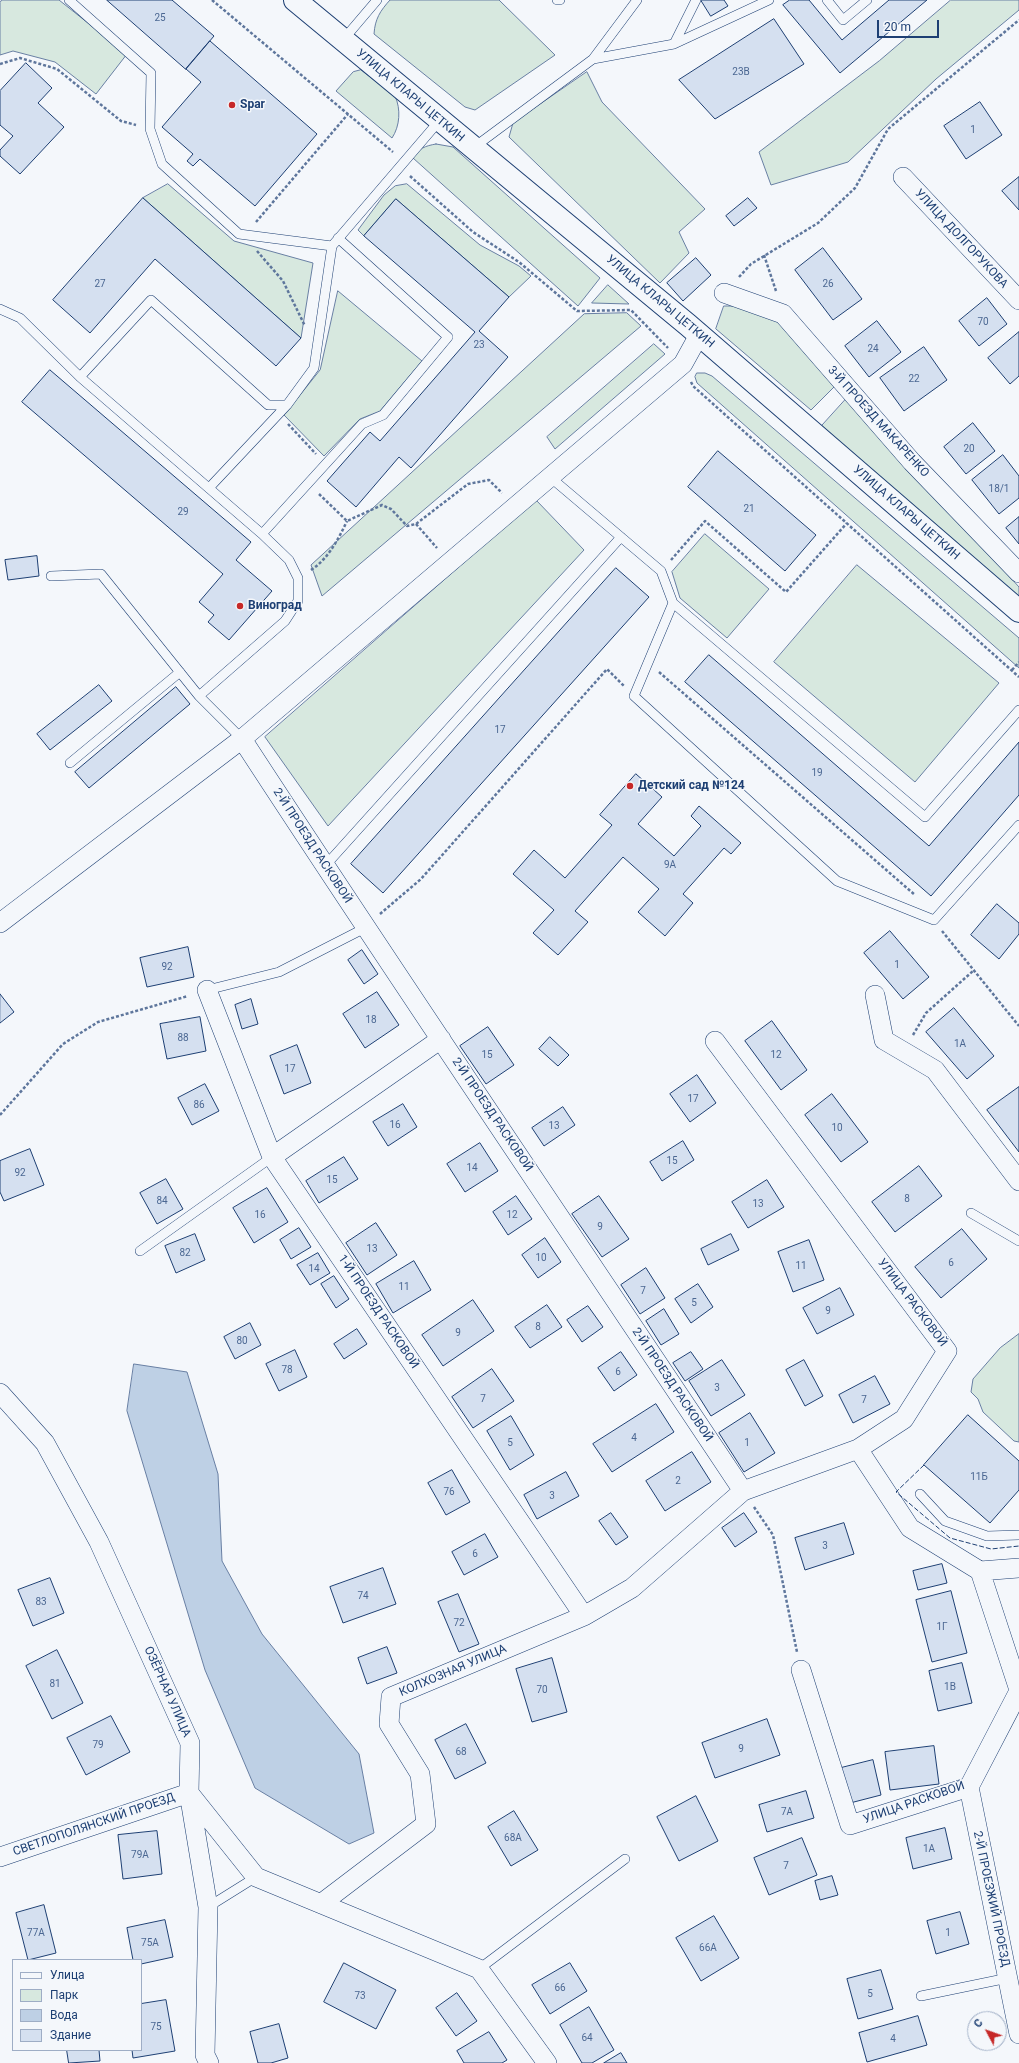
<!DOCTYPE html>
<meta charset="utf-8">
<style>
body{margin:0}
#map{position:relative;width:1019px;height:2063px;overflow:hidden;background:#f4f7fb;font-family:Roboto,sans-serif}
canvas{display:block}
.legend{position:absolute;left:12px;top:1959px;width:130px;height:92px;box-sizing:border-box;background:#f4f7fb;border:1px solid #9eadc5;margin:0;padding:5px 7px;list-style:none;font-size:12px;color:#1d3f73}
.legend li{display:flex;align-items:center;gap:8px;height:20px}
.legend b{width:20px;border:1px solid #9eadc5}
.north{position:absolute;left:967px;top:2011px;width:40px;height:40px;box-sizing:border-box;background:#f4f7fb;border:1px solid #9eadc5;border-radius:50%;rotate:311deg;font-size:11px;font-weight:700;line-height:16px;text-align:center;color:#1d3f73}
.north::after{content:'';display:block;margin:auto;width:14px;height:18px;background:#c62828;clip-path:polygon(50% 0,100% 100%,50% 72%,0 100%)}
.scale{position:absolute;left:877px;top:20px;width:62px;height:18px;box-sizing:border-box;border:2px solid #1d3f73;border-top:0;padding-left:5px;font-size:12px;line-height:14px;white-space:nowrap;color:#1d3f73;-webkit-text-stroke:3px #f4f7fb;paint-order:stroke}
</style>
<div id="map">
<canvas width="1019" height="2063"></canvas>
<ul class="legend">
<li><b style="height:5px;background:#f4f7fb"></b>Улица</li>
<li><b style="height:11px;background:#d7e8df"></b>Парк</li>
<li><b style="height:11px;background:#bed0e5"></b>Вода</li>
<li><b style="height:11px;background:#d5e0f0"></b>Здание</li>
</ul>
<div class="north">С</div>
<div class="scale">20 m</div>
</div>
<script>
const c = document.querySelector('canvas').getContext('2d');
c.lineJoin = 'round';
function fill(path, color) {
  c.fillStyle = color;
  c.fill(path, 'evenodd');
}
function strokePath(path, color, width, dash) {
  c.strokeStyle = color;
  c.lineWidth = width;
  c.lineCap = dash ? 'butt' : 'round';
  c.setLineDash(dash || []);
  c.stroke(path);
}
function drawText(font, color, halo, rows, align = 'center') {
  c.font = font + ' Roboto,sans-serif';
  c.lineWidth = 3;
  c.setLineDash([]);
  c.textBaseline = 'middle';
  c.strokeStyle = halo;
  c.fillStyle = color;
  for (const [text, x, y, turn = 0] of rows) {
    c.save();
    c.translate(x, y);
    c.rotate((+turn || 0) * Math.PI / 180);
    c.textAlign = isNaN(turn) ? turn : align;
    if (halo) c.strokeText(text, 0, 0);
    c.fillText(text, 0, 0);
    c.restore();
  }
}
const green = new Path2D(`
 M2 0H59L127 54 96 94 55 62 13 51 0 55V3Z
 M390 0H499L555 55 475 110 465 107 374 34C375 19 380 11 390 0Z
 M951 0H1019V10L936 79 848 162 771 185 759 152 879 61Z
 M361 70 395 96C401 109 400 126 392 138L336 91 353 72Z
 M587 72 602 102 705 209 679 232 689 253 660 283 509 137 513 123Z
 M436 144 453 147 600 278 578 306 413 158C419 148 425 146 436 144Z
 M168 184 234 241 313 263 301 338 143 198Z
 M407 184 480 245 519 266 531 276 509 297 396 199 364 236 358 230 384 195 395 186Z
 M608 285 629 304 592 303Z
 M338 291 422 361 380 411 360 419 324 456 284 415 320 370Z
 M724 306H741L779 319 836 385 811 410 716 329Z
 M627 313 641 326 322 596 311 565 584 314Z
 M654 344 665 354 555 449 547 437Z
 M697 373H705L712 376 1019 638V668L697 383 695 377Z
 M847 398 1019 587V600L819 429Z
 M536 500 584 550 328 826 265 737Z
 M705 534 769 589 727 638 680 598 672 572Z
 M857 565 999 683 915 782 774 662Z
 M1019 1334V1442L1014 1441 983 1412 978 1399 971 1392 973 1379 1000 1348Z`);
const water = new Path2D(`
 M134 1364 187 1372 218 1474 222 1561 262 1634 359 1754 374 1833 349 1844 255 1788 205 1670 127 1411Z`);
const building = new Path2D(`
 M107 0H172L214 36 186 69Z
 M701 0H724L728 6 711 16Z
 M790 0H809L842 40 889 0H927L840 73 783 5Z
 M774 19 804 64 715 119 679 80Z
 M210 41 317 134 255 206 200 159 193 166 187 161 193 154 162 127 201 82 186 69Z
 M26 63 52 88 38 103 64 127 20 174 0 156V150L13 136 0 125V91Z
 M980 102 1002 135 966 159 944 126Z
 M1019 177V210L1002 191Z
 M143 198 301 338 276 366 155 259 90 333 53 300Z
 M748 198 757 208 734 226 726 216Z
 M396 199 509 297 479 331 508 357 411 468 399 457 356 507 327 481 370 432 380 441 475 332 364 236Z
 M823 248 862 299 833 320 795 270Z
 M696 258 711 275 683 301 667 283Z
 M987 298 1007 324 979 346 959 321Z
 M877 321 901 352 869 377 845 346Z
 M1019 332V376L1010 384 988 358Z
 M924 347 947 380 904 411 880 378Z
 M50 370 251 542 236 560 272 591 229 640 208 622 214 615 199 602 223 574 22 402Z
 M973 423 995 451 966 474 944 447Z
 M718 451 816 535 785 571 688 487Z
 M1003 455 1019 476V498L999 514 972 480Z
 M1019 517V544L1006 528Z
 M37 556 39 576 8 580 5 560Z
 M616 568 649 597 383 893 351 864Z
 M709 655 929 846 1019 742V795L931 896 685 682Z
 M99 685 112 701 50 750 37 734Z
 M176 687 190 704 89 788 75 772Z
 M636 774 662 797 638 824 674 856 701 826 691 816 699 806 741 843 731 854 724 848 683 894 693 903 665 936 638 912 659 889 623 857 575 911 588 922 558 955 533 933 554 910 513 874 534 850 565 878 612 825 600 815Z
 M997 904 1019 923V934L999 959 971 935Z
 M890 931 929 977 903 999 864 953Z
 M188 947 194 977 147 987 140 958Z
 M362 950 378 974 364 984 348 960Z
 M377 992 399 1025 365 1048 343 1014Z
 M0 994 14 1012 0 1023Z
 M251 999 258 1024 242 1029 235 1005Z
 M954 1008 994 1056 967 1079 926 1032Z
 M200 1017 206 1051 167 1059 160 1024Z
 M772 1021 807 1070 781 1090 745 1041Z
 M488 1027 514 1065 486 1084 460 1046Z
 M550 1037 569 1055 558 1066 539 1049Z
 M297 1045 311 1083 284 1094 270 1056Z
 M697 1075 716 1103 690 1122 670 1094Z
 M205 1084 219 1111 192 1125 178 1098Z
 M1019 1087V1152L987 1110Z
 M832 1094 868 1142 841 1162 805 1115Z
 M403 1104 417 1127 388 1146 373 1122Z
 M563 1107 575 1125 544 1146 532 1128Z
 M683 1141 694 1160 662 1181 650 1162Z
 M480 1143 498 1171 465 1192 447 1164Z
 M30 1149 44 1185 4 1201 0 1192V1161Z
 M344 1157 358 1179 319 1203 306 1181Z
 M919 1166 942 1196 895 1232 872 1202Z
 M166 1179 183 1209 157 1224 140 1193Z
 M767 1180 784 1207 748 1228 732 1202Z
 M267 1188 288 1222 254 1243 233 1208Z
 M516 1196 532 1219 508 1235 493 1212Z
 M599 1196 629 1239 602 1257 572 1214Z
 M376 1223 397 1255 367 1275 346 1243Z
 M299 1228 311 1247 291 1259 280 1240Z
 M962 1229 987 1259 941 1298 915 1267Z
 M195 1234 205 1260 176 1273 165 1246Z
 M731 1234 739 1250 708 1265 701 1249Z
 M545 1238 561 1262 538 1278 522 1255Z
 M809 1240 824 1280 793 1292 778 1252Z
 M318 1253 330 1273 310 1285 297 1265Z
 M414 1261 431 1290 393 1313 376 1284Z
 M646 1268 665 1298 640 1314 621 1285Z
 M334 1276 349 1299 336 1308 321 1284Z
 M698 1284 713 1307 691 1323 675 1299Z
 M840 1288 854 1315 817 1334 803 1308Z
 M473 1300 494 1331 443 1366 422 1335Z
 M547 1305 562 1327 530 1348 515 1327Z
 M588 1306 603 1327 582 1342 567 1320Z
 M664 1309 679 1334 661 1345 646 1321Z
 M250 1323 261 1345 235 1359 224 1337Z
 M357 1329 367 1344 344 1359 334 1344Z
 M295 1350 307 1377 279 1391 266 1364Z
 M621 1352 637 1375 614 1391 598 1368Z
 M691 1352 703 1369 685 1381 673 1363Z
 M722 1360 745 1395 711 1416 689 1381Z
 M804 1360 823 1396 805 1406 786 1370Z
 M492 1369 514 1401 473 1428 452 1397Z
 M875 1376 890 1404 853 1423 839 1395Z
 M656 1404 674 1432 612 1472 593 1444Z
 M750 1413 775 1453 744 1472 719 1433Z
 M968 1415 1019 1461V1490L990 1523 924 1465Z
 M511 1416 534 1455 510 1470 487 1431Z
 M692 1452 711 1482 665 1511 646 1481Z
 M452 1470 470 1502 446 1515 428 1483Z
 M566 1472 579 1496 537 1519 524 1495Z
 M611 1513 628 1537 616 1545 599 1521Z
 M744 1513 757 1532 735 1547 722 1528Z
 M844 1523 854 1554 805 1570 795 1538Z
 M485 1534 498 1557 464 1575 452 1552Z
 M942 1564 947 1583 918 1590 913 1571Z
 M383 1568 396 1604 343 1623 330 1587Z
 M50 1578 64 1613 33 1626 18 1590Z
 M951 1591 967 1653 932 1662 916 1600Z
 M458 1594 479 1644 459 1652 438 1602Z
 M387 1647 397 1673 367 1684 358 1658Z
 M57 1650 83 1703 52 1719 26 1666Z
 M552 1658 567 1712 532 1722 516 1669Z
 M962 1663 972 1703 938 1711 929 1671Z
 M111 1716 130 1752 86 1775 67 1738Z
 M767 1719 780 1755 715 1778 702 1743Z
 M466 1724 486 1763 455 1779 435 1740Z
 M934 1746 939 1784 890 1790 885 1752Z
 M873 1760 881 1795 850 1803 841 1768Z
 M806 1791 814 1818 767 1832 759 1805Z
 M696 1796 718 1841 679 1861 657 1817Z
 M514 1811 538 1850 511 1866 488 1827Z
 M945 1828 952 1859 913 1869 906 1838Z
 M157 1831 162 1874 123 1879 118 1835Z
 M802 1838 817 1875 769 1895 754 1858Z
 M832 1876 838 1895 820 1900 815 1881Z
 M44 1905 56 1953 28 1960 16 1913Z
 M960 1912 969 1944 936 1954 927 1921Z
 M714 1916 739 1958 701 1981 676 1938Z
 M165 1920 173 1957 141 1964V1960H133L127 1928Z
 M344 1963 396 1990 376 2029 324 2002Z
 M570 1963 587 1991 550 2014 532 1985Z
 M881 1970 893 2009 858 2019 847 1979Z
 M457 1993 477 2021 456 2036 436 2008Z
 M166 2000 175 2051 133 2058 132 2050H141V2004Z
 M589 2007 614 2050 592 2063H582L560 2025Z
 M918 2016 927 2045 867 2062 859 2033Z
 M279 2024 288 2058 271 2063H258L250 2032Z
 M489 2032 507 2060 502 2063H464L457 2051Z
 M67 2050H99L100 2061 69 2063Z
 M621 2053 627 2063H604Z`);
const path = new Path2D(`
 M212 0 393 152
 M0 64 20 58 57 69 121 121 136 125
 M410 176 473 232 519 262 577 311 631 310 668 348
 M256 222 348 114
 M257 251 283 281 305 326
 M764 255 776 291
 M739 277 751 264 818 223 855 188 888 129 1019 20
 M691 382 693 386 1019 677
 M288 424 316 454
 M319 494 347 521 382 505 391 509 407 526 416 524 468 484 489 480 502 493
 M416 524 437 548
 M671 560 705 521 786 592 847 523
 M311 570C328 559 338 540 347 521
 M1012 670 1019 662
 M659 672 915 895
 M380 914 421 879 607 669 624 686
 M942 931 1019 1026
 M913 1035 926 1013 973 971
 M0 1115 63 1044 98 1022 188 996
 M754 1507 773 1535 797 1652`);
const lane = new Path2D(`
 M69 0 151 73 150 129 162 164 239 234 332 246 440 120
 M557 0H560
 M827 0 843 20 867 0
 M343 40 377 0
 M674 44 696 0
 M593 59 637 0
 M473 148 593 59 674 44 769 0
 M0 309 20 318 80 377 262 534
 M80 377 151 300 268 405H287L314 368 332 246
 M550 477 661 571 673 603 925 817 1019 710
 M209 488 287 405
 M51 576 101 574 199 696
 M673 603 634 696 837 881 934 920 1019 825
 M242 739 199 696 285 621 298 601V578L289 560 262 534 362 424 383 415 448 337 338 238
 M70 763 180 672
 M325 866 621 537
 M207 990 279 972 365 928
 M971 1213 1019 1241
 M140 1251 272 1157
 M920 1494 945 1521 987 1536 1019 1535
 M208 1907 256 1877
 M479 1969 625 1859
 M921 1996 1008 1978`);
const street = new Path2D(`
 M903 177 1019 300
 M724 293 783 314 912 462 1019 573
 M242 739C406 991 576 1240 743 1491
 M0 923 242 739 683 364 699 335
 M207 990 272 1157 584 1616
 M875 995 884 1040 935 1070 1019 1181
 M715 1041 947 1351 904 1419 858 1449 910 1528 980 1571 1019 1690
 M272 1157 441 1039
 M0 1393 45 1443 99 1542 190 1743 189 1793 208 1907 205 2055 209 2063
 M980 1571 1019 1568
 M801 1670 850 1825 969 1787 1019 1691
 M969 1787 1019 2034
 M0 1857 189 1793 256 1877 479 1969 547 2063
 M322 1903 426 1824 420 1774 389 1724 391 1697 584 1616 632 1588 743 1491 858 1449`);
const secondary = new Path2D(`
 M295 0 688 325 1019 611`);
const fence = new Path2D(`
 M924 1465 896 1492 950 1538 991 1549 1019 1546`);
const markers = [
 [232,105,4,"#c62828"],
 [240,606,4,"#c62828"],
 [630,786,4,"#c62828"]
];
const numberNames = [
 ["25",160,18],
 ["23В",741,72],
 ["1",973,130],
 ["27",100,284],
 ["26",828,284],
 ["70",983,322],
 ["23",479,345],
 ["24",873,349],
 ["22",914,379],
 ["20",969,449],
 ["18/1",999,489],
 ["21",749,509],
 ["29",183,512],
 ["17",500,730],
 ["19",817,773],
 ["9А",670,865],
 ["1",897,965],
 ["92",167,967],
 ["18",371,1020],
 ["88",183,1038],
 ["1А",960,1044],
 ["15",487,1055],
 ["12",776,1055],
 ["17",290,1069],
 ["17",693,1099],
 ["86",199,1105],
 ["16",395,1125],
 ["13",554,1126],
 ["10",837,1128],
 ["15",672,1161],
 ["14",472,1168],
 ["92",20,1173],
 ["15",332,1180],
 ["8",907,1199],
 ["84",162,1201],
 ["13",758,1204],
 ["16",260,1215],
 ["12",512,1215],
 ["9",600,1227],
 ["13",372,1249],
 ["82",185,1253],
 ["10",541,1258],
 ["6",951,1263],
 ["11",801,1266],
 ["14",314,1269],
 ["11",404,1287],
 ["7",643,1291],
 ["5",694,1303],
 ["9",828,1311],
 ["8",538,1327],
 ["9",458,1333],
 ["80",242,1341],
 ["78",287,1370],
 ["6",618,1372],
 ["3",717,1388],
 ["7",483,1399],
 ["7",864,1400],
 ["4",634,1438],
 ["5",510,1443],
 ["1",747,1443],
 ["11Б",979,1477],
 ["2",678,1481],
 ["76",449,1492],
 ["3",552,1496],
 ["3",825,1546],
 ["6",475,1554],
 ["74",363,1596],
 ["83",41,1602],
 ["72",459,1623],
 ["1Г",942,1627],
 ["81",55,1684],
 ["1В",950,1687],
 ["70",542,1690],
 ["79",98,1745],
 ["9",741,1749],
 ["68",461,1752],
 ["7А",787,1812],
 ["68А",513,1838],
 ["1А",929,1849],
 ["79А",140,1855],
 ["7",786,1866],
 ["77А",36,1933],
 ["1",948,1933],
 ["75А",150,1943],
 ["66А",708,1948],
 ["66",560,1988],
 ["5",870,1994],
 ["73",360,1996],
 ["75",156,2027],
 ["64",587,2038],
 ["4",893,2039]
];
const streetNames = [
 ["УЛИЦА КЛАРЫ ЦЕТКИН",410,96,40],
 ["УЛИЦА ДОЛГОРУКОВА",961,239,47],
 ["УЛИЦА КЛАРЫ ЦЕТКИН",660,302,40],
 ["3-Й ПРОЕЗД МАКАРЕНКО",878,422,48],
 ["УЛИЦА КЛАРЫ ЦЕТКИН",906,513,41],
 ["2-Й ПРОЕЗД РАСКОВОЙ",312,846,57],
 ["2-Й ПРОЕЗД РАСКОВОЙ",492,1115,56],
 ["УЛИЦА РАСКОВОЙ",912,1303,53],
 ["1-Й ПРОЕЗД РАСКОВОЙ",378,1312,56],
 ["2-Й ПРОЕЗД РАСКОВОЙ",672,1385,56],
 ["КОЛХОЗНАЯ УЛИЦА",453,1671,-23],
 ["ОЗЁРНАЯ УЛИЦА",167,1692,66],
 ["УЛИЦА РАСКОВОЙ",914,1803,-19],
 ["СВЕТЛОПОЛЯНСКИЙ ПРОЕЗД",94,1825,-19],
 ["2-Й ПРОЕЗЖИЙ ПРОЕЗД",991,1899,78]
];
const poiNames = [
 ["Spar",240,105],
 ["Виноград",248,606],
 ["Детский сад №124",638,786]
];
fill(green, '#d7e8df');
strokePath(green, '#687fa3', 1);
fill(water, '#bed0e5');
strokePath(water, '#687fa3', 1);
fill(building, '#d5e0f0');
strokePath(building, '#1d3f73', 1);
strokePath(lane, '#1d3f73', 10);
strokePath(street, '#1d3f73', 20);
strokePath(secondary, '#1d3f73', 24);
strokePath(path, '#5e769c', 2.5, [3, 2]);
strokePath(lane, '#f4f7fb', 9);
strokePath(street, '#f4f7fb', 19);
strokePath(secondary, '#f4f7fb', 22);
strokePath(fence, '#1d3f73', 1, [5, 2]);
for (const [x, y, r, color] of markers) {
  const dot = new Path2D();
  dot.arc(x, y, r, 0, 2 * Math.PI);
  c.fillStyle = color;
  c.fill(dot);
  strokePath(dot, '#f4f7fb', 1.5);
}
drawText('10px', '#4b6792', null, numberNames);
drawText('12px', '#1d3f73', '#f4f7fb', streetNames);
drawText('bold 12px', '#1d3f73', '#f4f7fb', poiNames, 'left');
</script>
